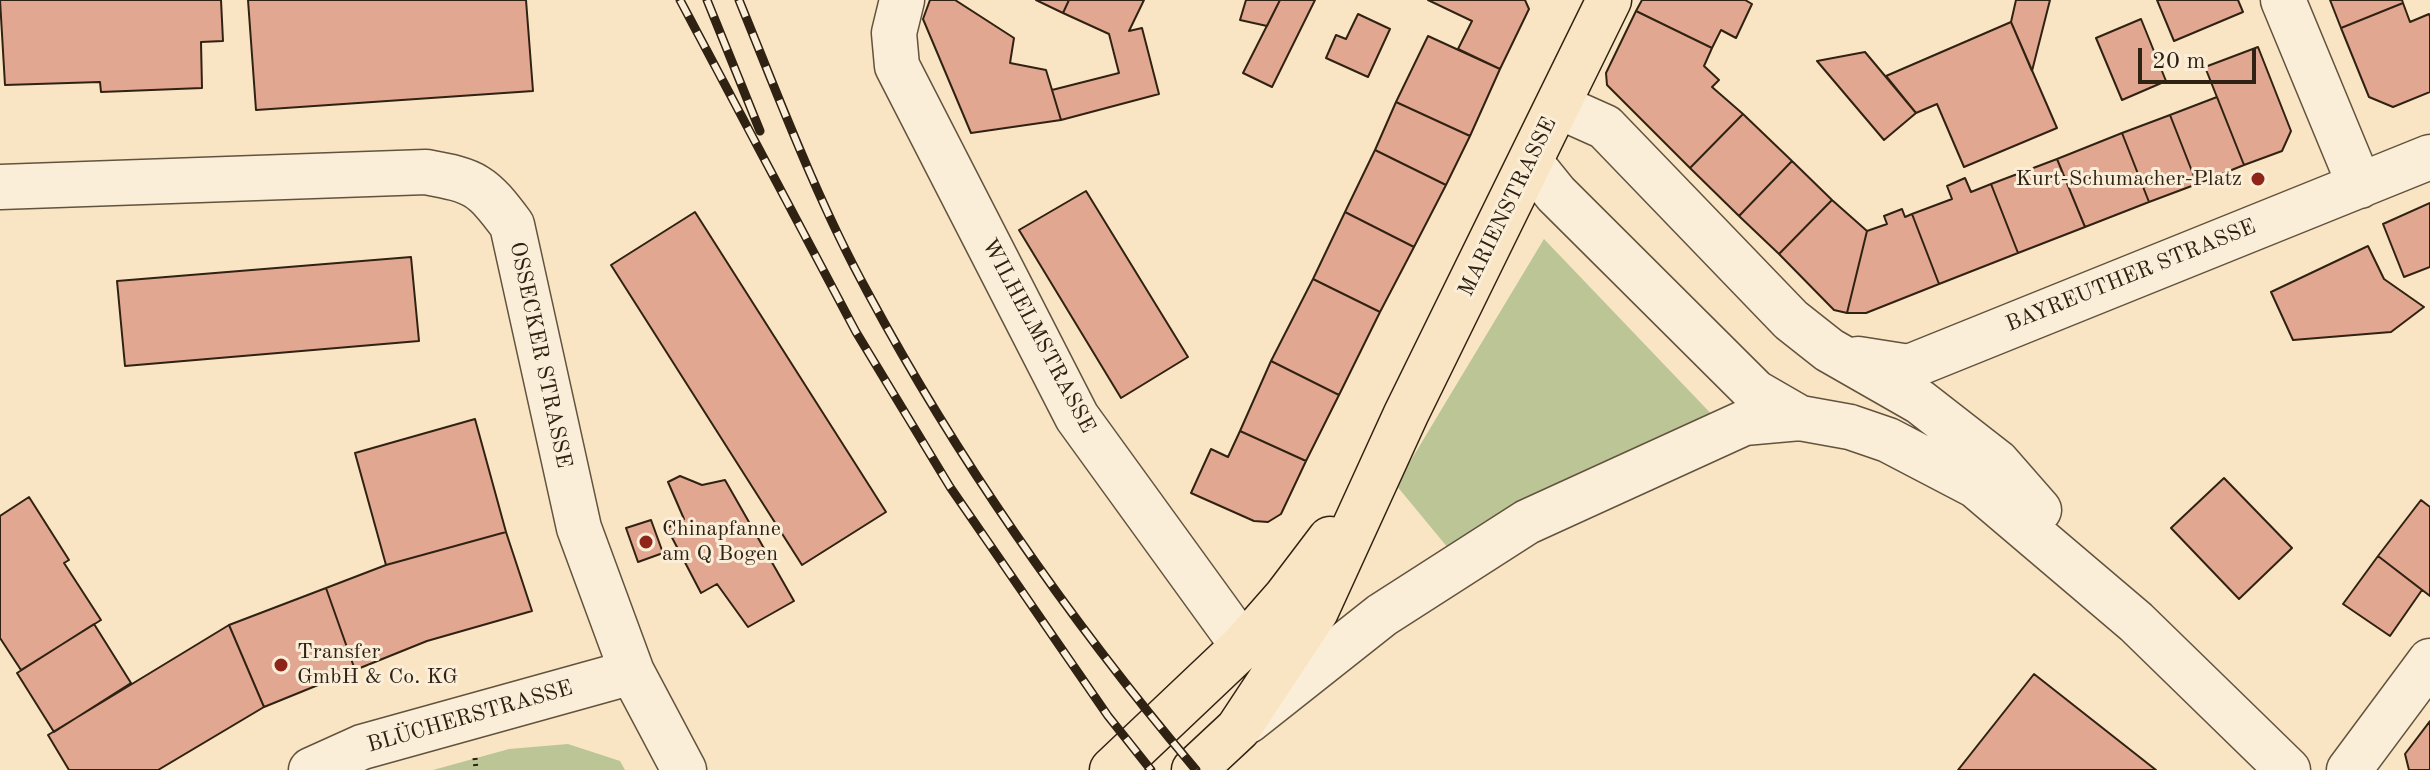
<!DOCTYPE html>
<meta charset="utf-8">
<style>
body{margin:0}
#map{position:relative;width:2430px;height:770px;overflow:hidden;background:#f9e5c3;font-family:"Old Standard TT",serif}
canvas{display:block}
.scale{position:absolute;left:2138px;top:48px;width:118px;height:36px;box-sizing:border-box;border:4px solid #302213;border-top:0;padding-left:10px;font-size:24px;line-height:28px;white-space:nowrap;color:#302213;-webkit-text-stroke:6px #fbeed8;paint-order:stroke}
</style>
<div id="map">
<canvas width="2430" height="770"></canvas>
<div class="scale">20 m</div>
</div>
<script>
const c = document.querySelector('canvas').getContext('2d');
c.lineJoin = 'round';
function fill(path, color) {
  c.fillStyle = color;
  c.fill(path, 'evenodd');
}
function strokePath(path, color, width, dash) {
  c.strokeStyle = color;
  c.lineWidth = width;
  c.lineCap = dash ? 'butt' : 'round';
  c.setLineDash(dash || []);
  c.stroke(path);
}
function drawText(font, color, halo, rows, align = 'center') {
  c.font = font + ' "Old Standard TT",serif';
  c.lineWidth = 6;
  c.setLineDash([]);
  c.textBaseline = 'middle';
  c.strokeStyle = halo;
  c.fillStyle = color;
  for (const [text, x, y, turn = 0] of rows) {
    c.save();
    c.translate(x, y);
    c.rotate((+turn || 0) * Math.PI / 180);
    c.textAlign = isNaN(turn) ? turn : align;
    if (halo) c.strokeText(text, 0, 0);
    c.fillText(text, 0, 0);
    c.restore();
  }
}
const green = new Path2D(`
 M1544 239 1719 422 1448 548 1396 485Z
 M568 744 620 761 625 770H433L509 749Z`);
const building = new Path2D(`
 M0 0H221L223 41 201 42 202 88 101 92 100 82 5 85Z
 M248 0H526L533 91 256 110Z
 M930 0H955L1014 38 1010 63 1046 70 1061 120 971 133 923 19Z
 M1036 0H1069L1063 13Z
 M1069 0H1144L1129 31 1142 28 1159 94 1061 120 1052 90 1119 73 1109 34 1063 13Z
 M1246 0H1280L1267 26 1240 20Z
 M1280 0H1315L1272 87 1243 73Z
 M1428 0H1525L1529 9 1500 69 1458 49 1472 21Z
 M1642 0H1745L1752 4 1736 38 1721 30 1712 48 1636 11Z
 M2016 0H2050L2032 71 2011 22Z
 M2157 0H2238L2243 12 2174 41Z
 M2330 0H2402L2403 3 2341 28Z
 M2403 3 2410 22 2429 14 2430 17V92L2393 107 2369 97 2341 28Z
 M1636 11 1712 48 1704 66 1719 80 1712 87 1743 114 1690 168 1607 85 1606 73Z
 M1358 14 1390 29 1368 77 1326 58 1336 35 1346 39Z
 M2141 19 2166 81 2122 100 2096 38Z
 M2011 22 2057 128 1964 167 1937 104 1916 113 1886 76Z
 M1428 36 1500 69 1470 136 1396 102Z
 M2258 47 2291 131 2282 151 2244 165 2205 67Z
 M1865 52 1916 113 1884 140 1817 61Z
 M2217 97 2244 165 2197 184 2170 115Z
 M1396 102 1470 136 1446 185 1375 150Z
 M1743 114 1792 161 1739 216 1690 168Z
 M2170 115 2197 184 2149 202 2122 133Z
 M2122 133 2149 202 2085 227 2057 159Z
 M1375 150 1446 185 1414 247 1345 212Z
 M2057 159 2085 227 2018 253 1991 184Z
 M1792 161 1832 200 1779 254 1739 216Z
 M1965 178 1971 192 1991 184 2018 253 1939 284 1912 214 1952 199 1947 186Z
 M1086 191 1188 357 1121 398 1019 230Z
 M1832 200 1867 231 1847 313 1834 310 1779 254Z
 M2430 203V267L2404 277 2383 224Z
 M1902 209 1905 217 1912 214 1939 284 1866 313H1847L1867 231 1887 224 1884 216Z
 M695 212 886 512 802 565 611 265Z
 M1345 212 1414 247 1380 312 1313 279Z
 M2368 246 2384 279 2424 307 2391 332 2293 340 2271 292Z
 M411 257 419 341 125 366 117 281Z
 M1313 279 1380 312 1339 395 1271 361Z
 M1271 361 1339 395 1306 461 1240 431Z
 M475 419 506 532 386 565 355 453Z
 M1240 431 1306 461 1281 514 1268 522 1254 521 1191 493 1211 449 1228 457Z
 M680 476 702 485 725 480 794 601 748 627 717 584 701 593 667 528 684 519 668 482Z
 M2224 478 2292 548 2239 599 2171 528Z
 M29 497 69 560 64 563 101 620 21 670 0 638V516Z
 M2421 500 2430 507V596L2378 556Z
 M651 520 663 553 638 562 626 528Z
 M506 532 532 611 427 641 355 670 326 588 386 565Z
 M2378 556 2422 590 2390 636 2343 604Z
 M326 588 355 670 264 707 229 625Z
 M94 624 131 683 54 732 17 673Z
 M229 625 264 707 158 770H69L48 735Z
 M2034 674 2156 770H1958Z
 M2430 721V770H2409L2405 754Z`);
const path = new Path2D(`
 M475 758 476 770`);
const minor = new Path2D(`
 M902 0 894 33 897 66 1077 417 1243 646
 M2283 0 2360 186
 M1558 106 1605 127 1791 320 1829 350 1920 402 1997 462 2039 510
 M1531 163 1556 194 1755 392 1800 418
 M0 187 426 172C476 181 482 185 512 225L579 528 632 672 684 770
 M1858 359 1909 367 2430 157
 M1248 721 1382 615 1527 522 1744 423 1800 418 1850 427 1888 440 1976 486 2136 622 2288 770
 M311 770 362 747 632 672
 M2349 770 2430 661`);
const major = new Path2D(`
 M1112 770 1243 646 1286 597 1330 539
 M1194 770 1238 729 1316 611 1406 414 1609 0`);
const rail = new Path2D(`
 M680 0 856 332 950 487 1108 716 1151 770
 M707 0 760 131
 M739 0C779 98 817 200 868 293 959 462 1072 623 1196 770`);
const markers = [
 [2258,179,8,"#8f2418"],
 [646,542,8,"#8f2418"],
 [281,665,8,"#8f2418"]
];
const poiNames = [
 ["Kurt-Schumacher-Platz",2242,179,"right"],
 ["Chinapfanne",662,529],
 ["am Q Bogen",662,554],
 ["Transfer",297,652],
 ["GmbH & Co. KG",297,677]
];
const streetNames = [
 ["MARIENSTRASSE",1508,207,-64],
 ["BAYREUTHER STRASSE",2131,276,-22],
 ["WILHELMSTRASSE",1038,336,62],
 ["OSSECKER STRASSE",540,355,78],
 ["BLÜCHERSTRASSE",470,717,-16]
];
fill(green, '#bcc595');
fill(building, '#e2a790');
strokePath(building, '#302213', 2);
strokePath(minor, '#62533f', 47);
strokePath(major, '#302213', 47);
strokePath(path, '#302213', 5, [2, 4]);
strokePath(minor, '#fbeed8', 44);
strokePath(major, '#f9e5c3', 44);
strokePath(rail, '#302213', 9);
strokePath(rail, '#fbeed8', 6, [18]);
for (const [x, y, r, color] of markers) {
  const dot = new Path2D();
  dot.arc(x, y, r, 0, 2 * Math.PI);
  c.fillStyle = color;
  c.fill(dot);
  strokePath(dot, '#fbeed8', 3);
}
drawText('22px', '#302213', '#fbeed8', poiNames, 'left');
drawText('22px', '#302213', '#fbeed8', streetNames);
</script>
